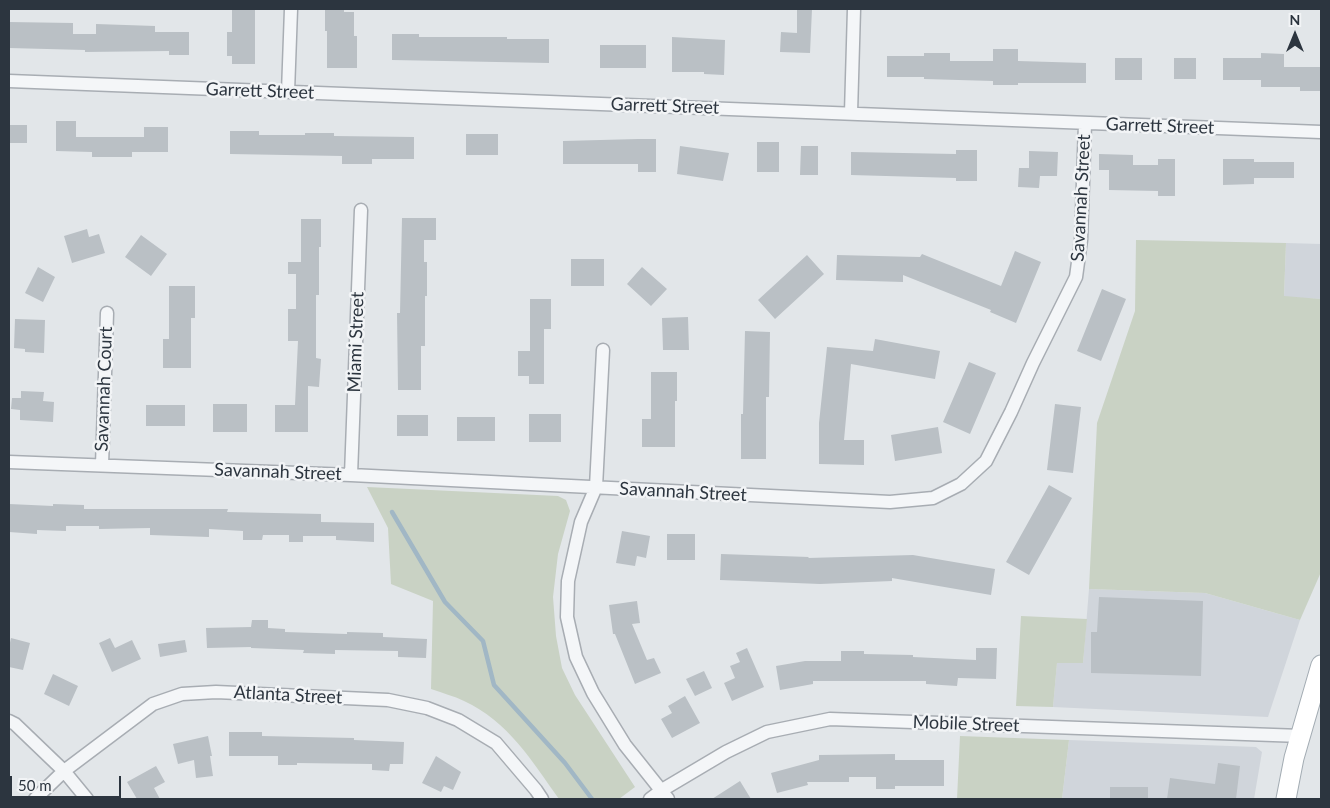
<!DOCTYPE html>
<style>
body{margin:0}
#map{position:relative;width:1330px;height:808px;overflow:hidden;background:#e2e6e9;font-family:Lato,sans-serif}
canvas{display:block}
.frame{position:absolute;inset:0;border:10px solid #2c353f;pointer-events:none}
.north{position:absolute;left:1270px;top:10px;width:50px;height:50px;-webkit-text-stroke:4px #f2f4f6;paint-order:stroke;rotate:0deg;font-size:14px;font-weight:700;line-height:20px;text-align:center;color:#2c353f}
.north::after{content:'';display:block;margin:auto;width:18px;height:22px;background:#2c353f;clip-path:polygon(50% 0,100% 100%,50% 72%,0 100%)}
.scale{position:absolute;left:10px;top:776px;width:111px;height:22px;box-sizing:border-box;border:2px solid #2c353f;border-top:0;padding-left:6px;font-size:15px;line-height:18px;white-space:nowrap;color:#2c353f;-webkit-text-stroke:4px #f2f4f6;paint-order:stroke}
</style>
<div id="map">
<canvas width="1330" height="808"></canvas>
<div class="frame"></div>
<div class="north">N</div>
<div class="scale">50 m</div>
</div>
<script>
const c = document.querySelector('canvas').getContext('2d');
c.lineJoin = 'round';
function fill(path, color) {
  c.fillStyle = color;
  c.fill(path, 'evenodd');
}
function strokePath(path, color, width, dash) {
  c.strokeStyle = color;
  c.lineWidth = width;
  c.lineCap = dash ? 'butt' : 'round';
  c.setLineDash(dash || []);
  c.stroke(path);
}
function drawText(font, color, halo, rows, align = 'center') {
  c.font = font + ' Lato,sans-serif';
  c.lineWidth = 5;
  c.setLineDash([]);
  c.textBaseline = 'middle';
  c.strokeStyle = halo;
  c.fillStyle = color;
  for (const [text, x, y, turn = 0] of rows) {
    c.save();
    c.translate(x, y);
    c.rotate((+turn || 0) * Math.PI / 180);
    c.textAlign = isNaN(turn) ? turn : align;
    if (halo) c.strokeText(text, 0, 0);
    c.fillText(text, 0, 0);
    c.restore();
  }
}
const built = new Path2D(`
 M1286 243 1321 244V299L1284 297Z
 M1089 589 1205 593 1300 620 1268 717 1053 707 1057 662 1083 663Z
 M1069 740 1256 747 1262 752 1254 799H1062Z`);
const green = new Path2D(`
 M1136 240 1286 243 1284 296 1321 299V572L1300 620 1205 593 1089 589 1097 423 1135 311Z
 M367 487 558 496 566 500 570 511 558 554 553 597 556 636 562 668 575 695 635 787 619 799H559C532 761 508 721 464 701 454 696 442 693 431 689L433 601 391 584 388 528Z
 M1021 616 1087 619 1083 663H1057L1053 707 1016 706Z
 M960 736 1069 740 1062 799H957Z`);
const stream = new Path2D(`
 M392 512 445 602 483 641 494 685 565 763 592 799`);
const building = new Path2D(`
 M232 9H255V64H232V56H227V32H232Z
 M325 9H344V12H354V36H357V68H327V31H325Z
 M797 9H812L810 53 780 52 781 32 797 33Z
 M9 22 73 23V34H96V24L155 26V32H189V55H169V51L85 52V50L9 48Z
 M392 34H419V37H507V39H549V63L392 60Z
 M672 37 725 40 724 75 704 74V72H672Z
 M600 45H646V68H600Z
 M993 49H1018V61L1086 63V83H1018V85H993V81L924 79V77H887V56H924V53H950V61H993Z
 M1261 53 1284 54V67H1320V91H1300V87H1261V80H1223V58H1261Z
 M1115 58H1142V80H1115Z
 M1174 58H1196V79H1174Z
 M56 121H76V137H144V127H168V152H132V157H92V152L56 151Z
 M9 125H27V143H9Z
 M230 131H259V135H305V133H334V136L414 137V159H372V164H342V156L230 154Z
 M466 134H498V155H466Z
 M638 139H656V172H638V164H563V141Z
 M757 142H779V172H757Z
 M680 146 729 153 723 181 677 174Z
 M801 146H818V175H800Z
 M956 150H977V181H956V178L851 175V152L956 154Z
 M1029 151 1058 152 1057 176H1040L1039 188 1018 187 1019 168H1029Z
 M1099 154 1133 155V165H1158V159H1175V196H1158V191L1109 190V170H1099Z
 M1223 159H1254V162H1294V178H1254V184L1223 185Z
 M402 218H436V240H424V262H427V296H425V346H421V390H398L397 313H400Z
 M301 219H321V247H319V295H316V358L321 359 319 387 308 386V432H275V405H295L298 341H288V309H296V274H288V262H301Z
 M87 229 89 237 99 234 105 253 72 263 64 236Z
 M141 235 167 254 151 276 125 257Z
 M1015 251 1041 262 1016 323 990 312 991 310 903 275V282L836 280 837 255 920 257 922 254 1001 286Z
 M807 255 824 274 775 319 758 300Z
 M571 259H604V286H571Z
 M38 267 55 277 43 302 25 293Z
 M642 267 667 289 651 306 627 284Z
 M169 286H195V318H191V368H163V339H169Z
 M1102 289 1126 299 1101 361 1077 351Z
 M530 299H551V329H544V384H529V376H518V351H530Z
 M688 317 689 350H663L662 318Z
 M15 319 45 320 44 353 25 352V349L14 348Z
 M745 331 770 332 769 397H766V459H741V414H743Z
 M875 339 940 351 935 379 851 364 844 440H864V465L819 464V423L827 347 873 351Z
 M969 362 996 373 970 434 943 422Z
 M651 372H677V401H675V447H642V419H651Z
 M21 391 44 392 43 401 54 402 53 422 20 420V410L11 409 12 398H21Z
 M213 404H247V432H213Z
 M1055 404 1081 407 1073 473 1047 470Z
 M146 405H185V426H146Z
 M529 414H561V442H529Z
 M397 415H428V436H397Z
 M457 417H495V441H457Z
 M938 427 942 453 895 461 891 435Z
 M1049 485 1072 498 1029 575 1006 562Z
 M9 504 53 506V504L84 505V509H228L227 512 321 514V522L374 523V542L336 540V536H303V542H289V535H263L262 540H243V531L209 529V537L150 535V528L99 529V526H66V531L37 530V534L9 532Z
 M622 531 650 536 646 558 637 556 635 566 616 563Z
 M667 534H695V560H667Z
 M721 554 809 557 808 558 913 555 995 569 991 595 892 578V581L820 584 720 580Z
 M1099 597 1203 601 1201 676 1091 673V632H1097Z
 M637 601 640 623 632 624 647 660 654 658 661 673 635 684 615 634H613L609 605Z
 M252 620H268V628L285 629V632L347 634V632L383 633V637L427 639 426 658 398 657V651L335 650V654L303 653 304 650 251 648V647L207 648 206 628 251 627Z
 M11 638 30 643 23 670 9 667V647Z
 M110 638 115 648 132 640 141 659 112 672 99 643Z
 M185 640 187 652 160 657 158 644Z
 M747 648 764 687 732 701 724 683 735 678 730 666 740 662 736 653Z
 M976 648H997L996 679 958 678 957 686 926 684V681H813V684L780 690 776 666 805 661H841V651H864V654L913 655V657L976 660Z
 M704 671 712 688 695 696 686 679Z
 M53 674 78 686 69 706 44 694Z
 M685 696 700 723 672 738 661 719 672 713 668 706Z
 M229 732H262V736L354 738V740L404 742 403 764H390L389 771 372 770V764L297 763V765H278V756H229Z
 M208 736 212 756H210L213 776 196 778 194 760 178 764 173 744Z
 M895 754V760H944V786H895V789H876V777H849V782H807L808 785 777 793 771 773 819 760V755Z
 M436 756 461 772 453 790 444 786 441 792 422 783Z
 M1218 763 1240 766 1236 799H1167L1170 778 1215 784Z
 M156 766 165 782 154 788 160 799H137L127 782Z
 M740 781 751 799H712Z
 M1110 787H1148V799H1110Z`);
const street = new Path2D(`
 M9 81 1321 132
 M288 92 291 9
 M851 113 854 9
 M603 350 596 487 581 522 568 581 567 617 576 657 593 693 625 745 668 799
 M9 462 351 475 890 502 933 498 961 484 986 461 1011 412 1033 363 1076 277 1081 240 1085 124
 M102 465 107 313
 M351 475 361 210
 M9 721 15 724 64 771 87 799
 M35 799 64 771 153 704 182 694 216 692 388 700 427 708 458 720 496 743 536 790 542 799
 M650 799 662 790 726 752 767 732 830 719 1301 736`);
const primary = new Path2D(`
 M1286 799 1294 758 1321 665`);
const streetNames = [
 ["Garrett Street",260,91,2],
 ["Garrett Street",665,106,2],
 ["Garrett Street",1160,126,2],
 ["Savannah Street",1081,198,-87],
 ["Miami Street",356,342,-88],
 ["Savannah Court",104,389,-88],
 ["Savannah Street",278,472,2],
 ["Savannah Street",683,492,3],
 ["Atlanta Street",288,695,3],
 ["Mobile Street",966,724,2]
];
fill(built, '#d0d5db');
fill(green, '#c9d2c4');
strokePath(stream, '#a1b7c5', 4.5);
fill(building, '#bac0c5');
strokePath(street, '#a8adb3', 15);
strokePath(primary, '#a3acb3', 21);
strokePath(street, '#f4f6f8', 12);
strokePath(primary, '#fff', 19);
drawText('18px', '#2c353f', '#f2f4f6', streetNames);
</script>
